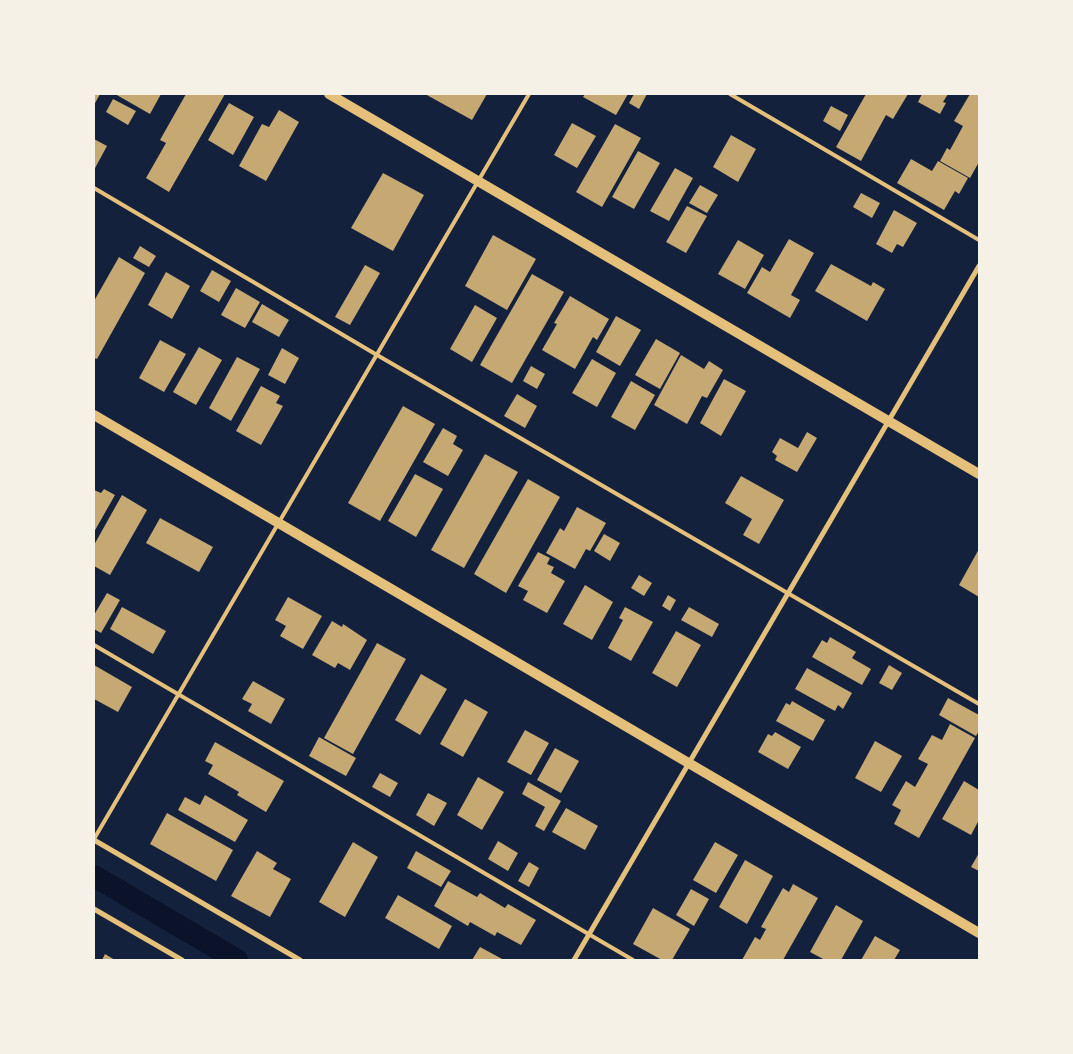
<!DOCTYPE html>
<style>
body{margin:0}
#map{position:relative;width:1073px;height:1054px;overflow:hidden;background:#14213d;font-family:Signika,sans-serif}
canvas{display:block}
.frame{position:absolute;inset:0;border:95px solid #f6f1e7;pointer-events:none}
</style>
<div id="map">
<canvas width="1073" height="1054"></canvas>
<div class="frame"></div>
</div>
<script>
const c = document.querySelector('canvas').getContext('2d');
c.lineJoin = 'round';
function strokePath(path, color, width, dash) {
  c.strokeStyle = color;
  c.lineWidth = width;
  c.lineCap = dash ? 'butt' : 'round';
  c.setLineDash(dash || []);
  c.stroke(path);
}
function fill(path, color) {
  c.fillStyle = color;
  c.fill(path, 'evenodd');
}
const canal = new Path2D(`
 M94 876 237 960`);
const building = new Path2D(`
 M94 94H100L94 105Z
 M115 94H161L150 114Z
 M186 94H225L169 192 146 178 166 143 160 140Z
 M425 94H487L472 120Z
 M585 94H628L616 115 583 97Z
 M634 94H647L639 109 629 103Z
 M866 94H908L893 119 886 115 861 161 836 147Z
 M922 94H948L943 102 946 103 940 114 918 102Z
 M970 94H979V162L970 178 940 161 947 148 950 150 963 126 954 121Z
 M113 99 136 111 128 125 106 112Z
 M229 103 254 117 233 155 208 140Z
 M831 106 848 115 840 131 823 121Z
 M279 110 299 122 266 181 239 166 262 124 269 127Z
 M572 123 596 136 577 168 554 155Z
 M615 124 641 138 602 207 576 192Z
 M731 135 756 149 738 182 713 167Z
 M94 139 107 146 94 170Z
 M638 151 660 163 634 209 612 197Z
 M911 159 932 171 938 161 968 178 959 194 955 191 944 210 897 183Z
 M675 168 693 178 669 221 650 211Z
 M383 173 424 195 393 251 351 228Z
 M700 185 718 195 707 213 689 203Z
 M861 193 880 203 872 218 853 207Z
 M687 206 707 216 686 253 666 242Z
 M894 210 917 223 903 247 897 244 892 253 876 244Z
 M493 235 536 259 507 310 465 286Z
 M789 239 814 253 791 295 800 300 790 318 747 293 762 267 770 272Z
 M738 240 764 255 745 289 718 274Z
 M140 246 156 256 149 267 133 258Z
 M119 257 145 273 97 359 94 358V301Z
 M831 264 871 286 873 282 885 289 867 321 815 291Z
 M365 265 380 273 350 325 335 317Z
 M212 270 231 281 219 302 200 291Z
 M166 272 190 286 172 319 148 305Z
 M532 274 564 292 512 383 480 365Z
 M236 288 260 302 245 328 221 315Z
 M570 296 609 319 597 340 593 337 575 369 542 350 557 324 554 323Z
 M262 304 289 320 279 337 252 322Z
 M475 305 497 318 472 362 450 349Z
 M616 316 641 330 620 366 596 352Z
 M656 339 680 353 660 389 635 375Z
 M160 340 186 354 164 392 139 378Z
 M199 347 222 360 196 405 173 392Z
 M282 348 299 358 285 384 268 375Z
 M681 355 704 369 709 361 723 370 707 398 702 396 687 424 654 405Z
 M237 357 260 369 231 421 209 408Z
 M592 359 616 373 597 407 572 393Z
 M531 366 545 374 537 389 523 381Z
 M724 379 746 391 721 436 700 423Z
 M631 381 655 395 635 430 611 417Z
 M261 386 280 396 276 403 283 406 261 445 236 431Z
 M517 394 537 406 525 428 504 416Z
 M403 406 435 424 380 521 348 503Z
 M443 428 457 436 453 444 463 450 448 476 423 462Z
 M807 432 817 438 797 472 775 460 777 456 772 452 780 438 798 448Z
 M485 454 518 472 464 568 431 550Z
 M415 474 443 489 416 537 388 521Z
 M741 476 784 500 759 544 743 535 752 519 725 503Z
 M528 479 560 497 506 593 474 574Z
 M104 489 115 495 94 532V490L101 493Z
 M122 495 147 510 110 575 94 566V545Z
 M577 507 606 523 590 551 586 549 575 569 546 553 560 528 564 531Z
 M160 518 213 547 199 572 146 543Z
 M604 534 620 543 610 561 594 551Z
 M979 549V597L959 585Z
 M538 552 550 558 547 564 554 567 551 573 565 581 547 613 523 600 528 591 518 586Z
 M639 575 652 583 644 596 631 588Z
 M585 585 613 602 592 640 563 624Z
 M107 593 120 600 101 633 94 629V615Z
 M668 595 676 600 670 611 662 606Z
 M288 597 322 616 303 649 280 636 286 626 275 620Z
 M122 607 166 631 153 654 110 629Z
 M625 607 653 622 631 661 608 648 623 620 619 618Z
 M689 607 719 624 712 637 681 620Z
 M332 621 342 627 343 624 367 640 350 670 338 663 335 668 312 655Z
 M676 631 701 645 677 687 652 673Z
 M830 637 856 652 852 658 871 669 862 685 812 657 822 640 827 643Z
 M377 643 406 659 353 754 324 738Z
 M94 665 132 687 118 712 94 699Z
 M889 665 902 673 892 690 879 683Z
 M807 668 852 693 843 709 838 705 835 711 795 689Z
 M421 674 447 689 420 735 395 720Z
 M253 681 285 699 271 724 248 711 252 704 242 699Z
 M948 698 979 715V731L976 736 939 715Z
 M465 699 488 712 463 757 440 744Z
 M792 701 825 720 813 741 776 721 786 703 790 705Z
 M950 724 975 738 919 838 894 824 901 810 892 805 906 781 915 787 928 764 918 759 932 735 942 740Z
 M525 730 549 743 531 775 507 762Z
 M775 732 801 747 788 769 758 752 768 734 772 736Z
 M319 737 356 758 346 776 309 756Z
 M875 741 902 756 881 792 855 778Z
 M215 742 284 781 266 812 237 795 239 792 208 774 213 765 205 761Z
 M555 748 579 761 561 793 537 780Z
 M380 773 398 783 390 797 372 787Z
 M478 777 504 792 482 830 457 815Z
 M964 781 979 790V820L971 835 942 819Z
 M528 782 561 801 544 831 535 826 545 807 522 794Z
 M428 793 447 803 434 826 416 815Z
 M205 795 248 820 235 842 178 810 185 797 200 805Z
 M566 808 598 826 585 850 552 832Z
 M167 813 233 850 216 881 150 844Z
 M498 841 518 853 508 871 488 859Z
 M353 842 378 857 345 917 319 902Z
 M715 842 738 855 716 893 693 880Z
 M257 851 277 863 273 869 291 879 270 917 231 896Z
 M416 851 451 871 441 887 407 868Z
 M979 853V871L971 867Z
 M745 860 773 876 747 924 719 907Z
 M529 862 539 868 529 887 518 881Z
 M448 881 477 897 480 893 505 908 508 904 536 920 521 945 497 932 495 936 470 922 468 926 434 906Z
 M793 884 818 898 783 960H742L755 937 760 940 766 929 761 927 783 888 789 892Z
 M691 889 709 899 694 926 676 915Z
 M398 895 452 926 439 949 385 918Z
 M836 905 863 921 841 960H825L810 952Z
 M653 908 690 929 672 960H662L633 944Z
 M875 936 900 950 894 960H861Z
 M480 947 504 960H472Z
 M105 954 115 960H102Z`);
const service = new Path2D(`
 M730 94 979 240
 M94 188 377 355 979 704
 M94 645 633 960
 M94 839 529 94`);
const minor = new Path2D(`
 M94 840 300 960
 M94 909 182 960
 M574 960 979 266`);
const secondary = new Path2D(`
 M329 94 979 474
 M94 415 979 933`);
strokePath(canal, '#0b132b', 22);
fill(building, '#c6a872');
strokePath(service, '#e5c07b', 4);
strokePath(minor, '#e5c07b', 5);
strokePath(secondary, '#e5c07b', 10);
</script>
